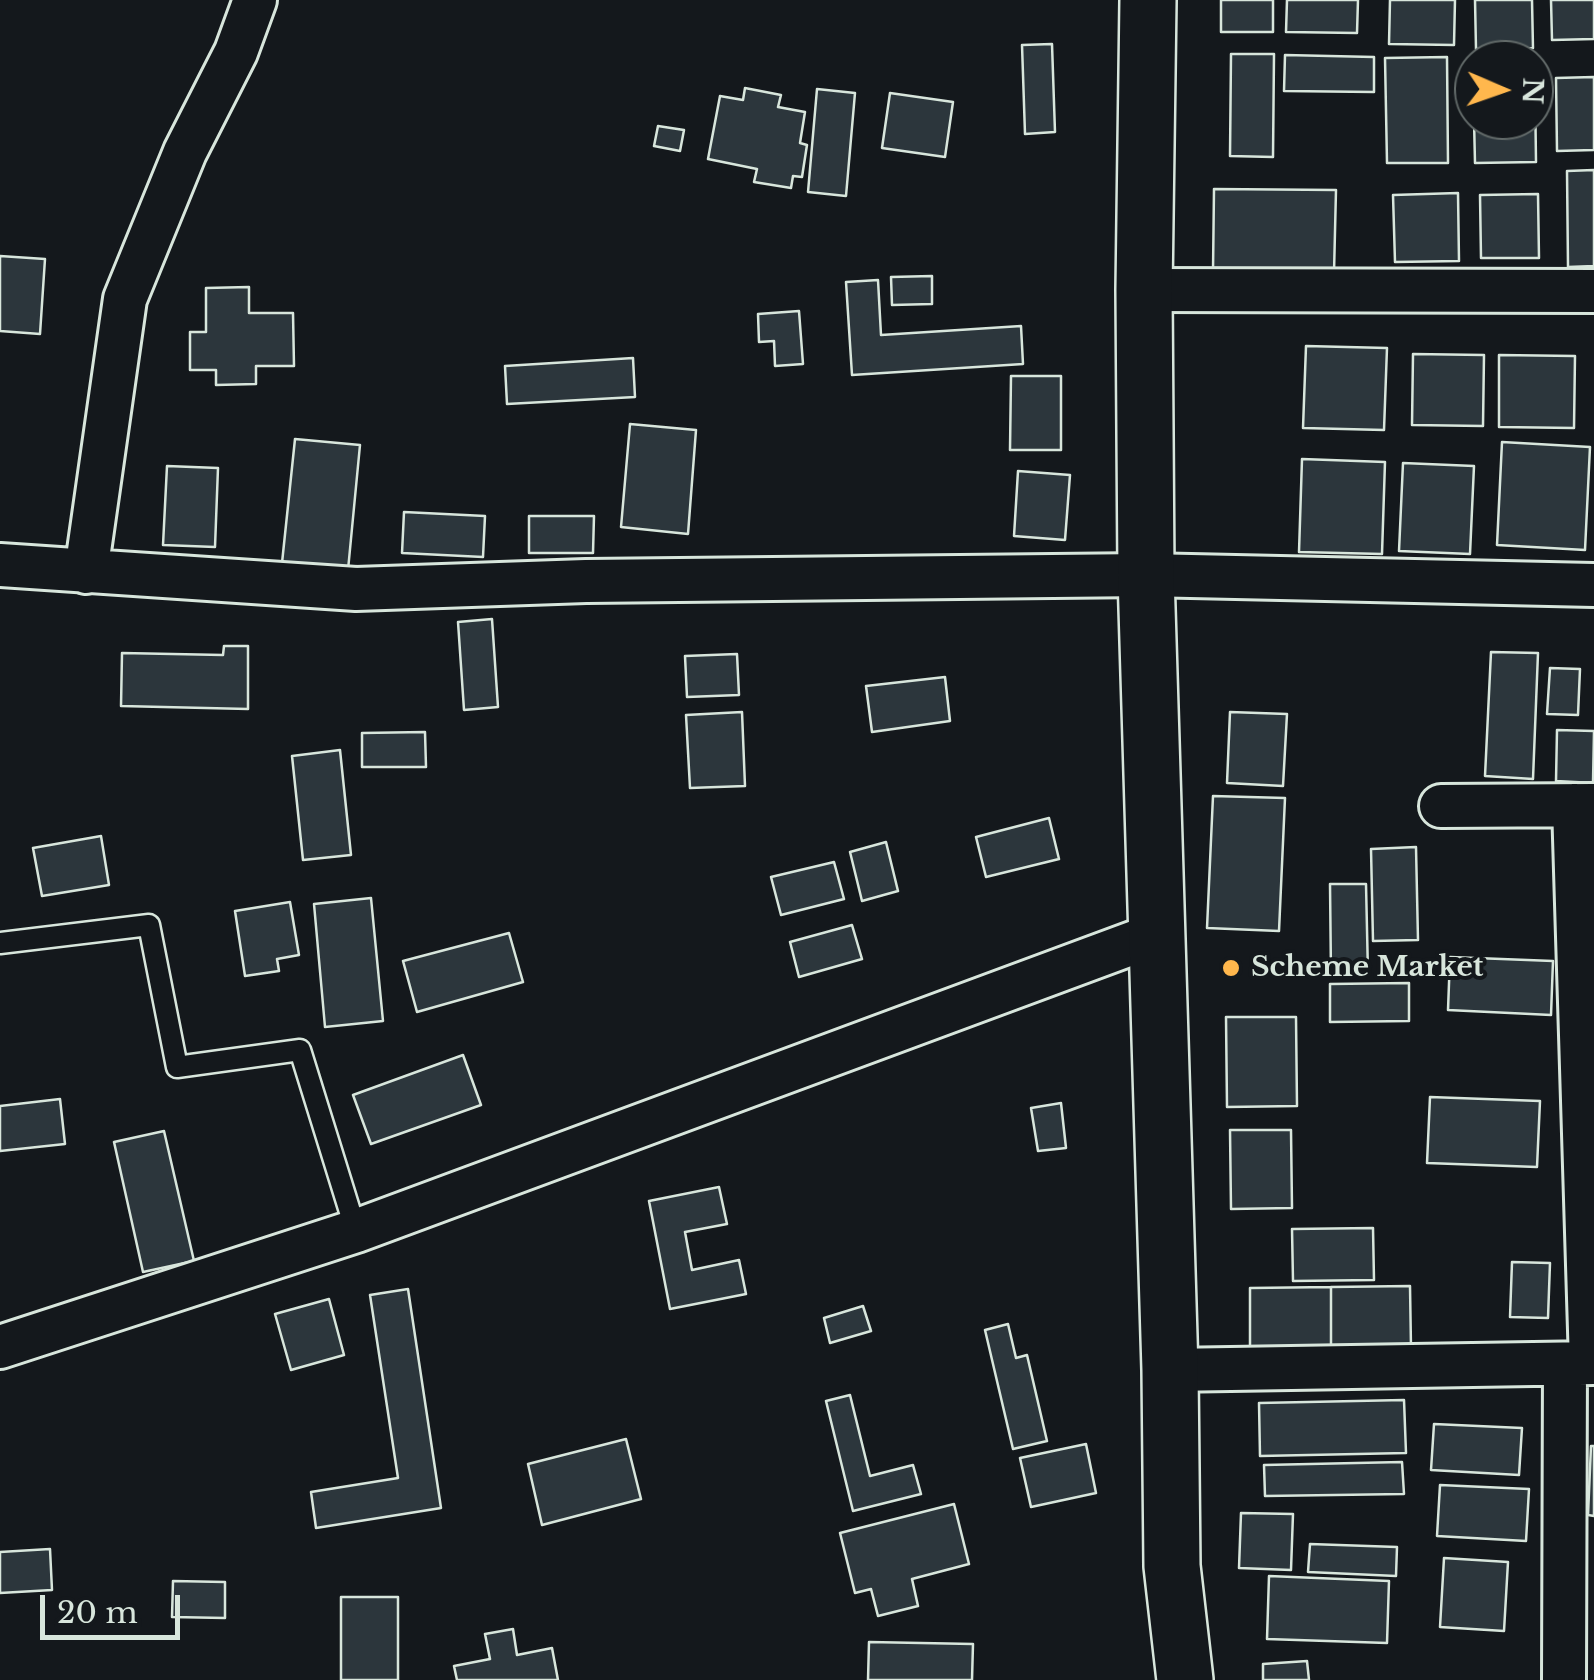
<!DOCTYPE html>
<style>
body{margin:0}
#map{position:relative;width:1594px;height:1680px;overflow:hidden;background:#14181c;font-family:"Libre Baskerville",serif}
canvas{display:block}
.north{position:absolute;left:1454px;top:40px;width:100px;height:100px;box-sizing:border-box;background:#14181c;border:2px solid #626a69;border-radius:50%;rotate:92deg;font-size:28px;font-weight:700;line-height:40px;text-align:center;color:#d8e6dc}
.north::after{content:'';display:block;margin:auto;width:35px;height:45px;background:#ffb74d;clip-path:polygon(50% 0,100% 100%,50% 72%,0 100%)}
.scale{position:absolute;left:40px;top:1595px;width:140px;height:45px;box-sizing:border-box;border:5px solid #d8e6dc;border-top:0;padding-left:12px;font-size:30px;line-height:35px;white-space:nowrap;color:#d8e6dc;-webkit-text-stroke:8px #14181c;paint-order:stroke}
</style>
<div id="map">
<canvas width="1594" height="1680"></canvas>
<div class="north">N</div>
<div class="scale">20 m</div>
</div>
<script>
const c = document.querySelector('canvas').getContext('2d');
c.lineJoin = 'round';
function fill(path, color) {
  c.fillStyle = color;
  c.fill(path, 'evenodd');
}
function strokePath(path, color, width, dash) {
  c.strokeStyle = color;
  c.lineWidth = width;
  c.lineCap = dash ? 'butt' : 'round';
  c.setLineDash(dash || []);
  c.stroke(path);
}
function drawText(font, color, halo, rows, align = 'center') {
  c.font = font + ' "Libre Baskerville",serif';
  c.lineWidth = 8;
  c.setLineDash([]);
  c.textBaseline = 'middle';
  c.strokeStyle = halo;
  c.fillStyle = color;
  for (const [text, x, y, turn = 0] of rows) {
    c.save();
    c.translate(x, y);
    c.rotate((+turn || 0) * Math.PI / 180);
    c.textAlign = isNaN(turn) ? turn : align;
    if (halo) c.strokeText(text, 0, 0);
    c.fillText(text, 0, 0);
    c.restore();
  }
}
const building = new Path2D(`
 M1221 0H1273V32H1221Z
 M1287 0H1358L1357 33 1286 32Z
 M1390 0H1455L1454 45 1389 44Z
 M1475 0H1532L1533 48 1476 49Z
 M1551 0H1594V39L1552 40Z
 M1052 44 1055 132 1025 134 1022 45Z
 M1231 54H1274L1273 157 1230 156Z
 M1285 55 1374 57V92L1284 91Z
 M1447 57 1448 163H1387L1385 58Z
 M1594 77V150L1557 151 1556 78Z
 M1535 86 1536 162 1475 163 1474 120H1534Z
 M745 88 781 95 778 107 805 112 800 143 807 145 802 177 793 176 791 188 754 182 757 169 708 159 720 96 743 100Z
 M817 89 855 93 846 196 808 192Z
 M890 93 953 102 945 157 882 148Z
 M658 126 684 130 680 151 654 146Z
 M1594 170V266L1568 267 1567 171Z
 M1214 189 1336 190 1334 273 1213 271Z
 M1458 193 1459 261 1395 262 1393 195Z
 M1538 194 1539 258H1481L1480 195Z
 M0 256 45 259 40 334 0 331Z
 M932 276V304L892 305 891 277Z
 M878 280 881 335 1021 326 1023 364 852 375 846 282Z
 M249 287V313H293L294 366H256V384L216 385V370H190V332H206V288Z
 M799 311 803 364 775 366 774 341 759 342 758 314Z
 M1306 346 1387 348 1384 430 1303 428Z
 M1413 354 1484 355 1483 426 1412 425Z
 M1499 355 1575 356 1574 428 1499 427Z
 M633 358 635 397 507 404 505 366Z
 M1011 376H1061V450H1010Z
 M630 424 696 430 688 534 621 527Z
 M295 439 360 445 348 570 282 563Z
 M1502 442 1590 447 1585 550 1497 545Z
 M1302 459 1385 462 1382 554 1299 552Z
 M1403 463 1474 466 1470 554 1399 551Z
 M167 466 218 468 215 547 163 545Z
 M1018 471 1070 475 1065 540 1014 536Z
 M404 512 485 516 483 557 402 553Z
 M529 516H594L593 553H529Z
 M492 619 498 707 464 710 458 622Z
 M224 646H248V709L121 706 122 653 223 655Z
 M1491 652 1538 653 1533 779 1485 776Z
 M737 654 739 695 687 697 685 656Z
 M1550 668 1580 669 1578 715 1547 714Z
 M945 677 950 721 872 732 866 686Z
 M742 712 745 786 690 788 686 715Z
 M1230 712 1287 714 1283 786 1227 783Z
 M1557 730 1594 731 1593 783 1556 781Z
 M425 732 426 767H362V733Z
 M340 750 351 855 303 860 292 756Z
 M1213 796 1285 798 1279 931 1207 928Z
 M1049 818 1059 859 986 877 976 837Z
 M101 836 109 885 42 896 33 848Z
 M886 842 898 891 862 901 850 852Z
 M1416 847 1418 940 1373 941 1371 849Z
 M834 862 844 899 781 915 771 877Z
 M1330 884H1366L1368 974 1331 975Z
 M371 898 383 1021 325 1027 314 904Z
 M290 902 299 955 277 959 279 971 245 976 235 911Z
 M852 925 862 959 799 977 790 942Z
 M509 933 523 982 417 1012 403 961Z
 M1450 957 1553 961 1551 1015 1448 1010Z
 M1409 983V1021L1330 1022V984Z
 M1226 1017H1296L1297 1106 1227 1107Z
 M463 1055 481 1105 371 1144 353 1095Z
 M1430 1097 1540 1101 1537 1167 1427 1163Z
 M60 1099 65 1144 0 1151V1106Z
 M1061 1103 1066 1148 1038 1151 1031 1108Z
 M1230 1130H1291L1292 1208 1231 1209Z
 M164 1131 194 1261 143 1272 114 1142Z
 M719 1187 727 1224 685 1232 692 1270 739 1260 746 1294 670 1309 649 1201Z
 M1373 1228 1374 1280 1293 1281 1292 1229Z
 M1512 1262 1550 1263 1548 1318 1510 1317Z
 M1410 1286 1411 1348 1331 1349V1287Z
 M1331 1287V1349L1250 1350V1288Z
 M408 1289 441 1508 316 1528 311 1492 398 1478 370 1295Z
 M329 1299 344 1355 291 1370 275 1314Z
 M863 1306 871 1331 830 1343 824 1318Z
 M1008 1324 1016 1358 1027 1355 1047 1441 1013 1449 985 1330Z
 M850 1395 870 1476 913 1465 921 1494 853 1511 826 1401Z
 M1404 1400 1406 1453 1260 1456 1259 1403Z
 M1434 1424 1522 1428 1519 1475 1431 1470Z
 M626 1439 641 1499 542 1525 528 1464Z
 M1086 1444 1096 1493 1031 1507 1020 1458Z
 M1591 1446H1594V1516L1588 1515Z
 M1402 1462 1404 1494 1265 1496 1264 1465Z
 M1440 1485 1529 1489 1526 1541 1437 1536Z
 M954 1504 969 1564 912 1579 918 1606 878 1616 871 1589 855 1593 840 1533Z
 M1241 1513 1293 1514 1291 1570 1239 1568Z
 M1310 1544 1397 1547 1396 1576 1308 1572Z
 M50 1549 52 1590 0 1593V1552Z
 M1444 1558 1508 1562 1504 1631 1440 1627Z
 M1269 1576 1389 1581 1387 1643 1267 1639Z
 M173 1581 225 1582V1618L172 1617Z
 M341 1597H398V1680H341Z
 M513 1629 517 1655 552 1648 558 1680H457L454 1666 490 1659 485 1634Z
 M869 1642 973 1644 972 1680H868Z
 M1307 1661 1309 1680H1263V1664Z`);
const lane = new Path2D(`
 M0 943 149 925 177 1067 300 1050 356 1231`);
const street = new Path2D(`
 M1144 290 1594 291
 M0 565 356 589 586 581 1146 575 1594 585
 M86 572 125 299 185 152 236 52 255 0
 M1574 805 1591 1363
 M1441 806 1594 805
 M0 1347 356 1231 1157 934
 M1170 1370 1594 1363
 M1564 1680 1565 1364`);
const secondary = new Path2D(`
 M1148 0 1144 290 1146 575 1170 1370 1172 1566 1185 1680`);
const markers = [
 [1231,968,10,"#ffb74d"]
];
const poiNames = [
 ["Scheme Market",1251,968]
];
fill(building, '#2c363c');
strokePath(building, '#d8e6dc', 2.5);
strokePath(lane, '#d8e6dc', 25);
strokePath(street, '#d8e6dc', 48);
strokePath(secondary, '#d8e6dc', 60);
strokePath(lane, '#14181c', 20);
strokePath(street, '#14181c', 42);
strokePath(secondary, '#14181c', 55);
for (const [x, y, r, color] of markers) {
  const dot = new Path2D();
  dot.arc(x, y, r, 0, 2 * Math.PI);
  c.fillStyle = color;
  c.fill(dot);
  strokePath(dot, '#14181c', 4);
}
drawText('bold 28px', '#d8e6dc', '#14181c', poiNames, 'left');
</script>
